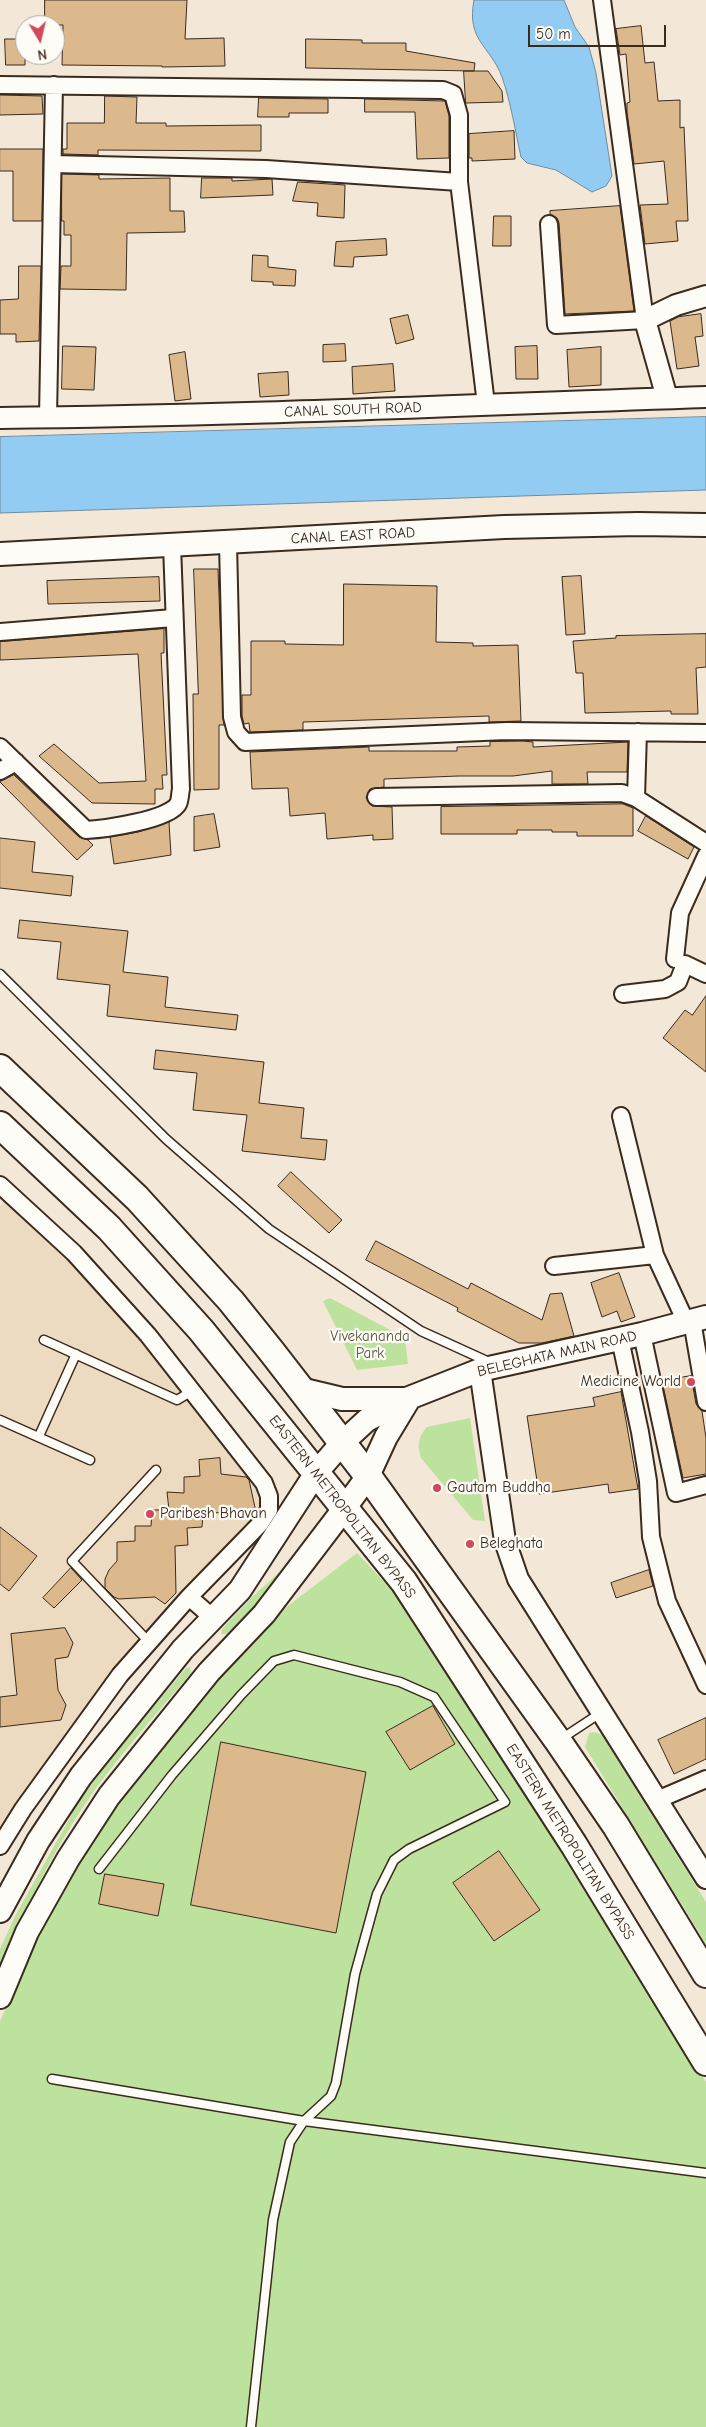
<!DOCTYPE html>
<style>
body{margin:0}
#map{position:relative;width:706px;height:2427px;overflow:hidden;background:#f3e8d7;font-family:"Comic Neue",sans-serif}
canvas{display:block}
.north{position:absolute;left:15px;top:15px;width:50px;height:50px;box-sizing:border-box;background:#fdfcf7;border:1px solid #afa8a0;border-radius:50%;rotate:171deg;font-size:14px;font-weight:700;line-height:20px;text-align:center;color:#3b2a1e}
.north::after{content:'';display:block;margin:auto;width:18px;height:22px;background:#d1495b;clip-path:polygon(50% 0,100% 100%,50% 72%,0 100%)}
.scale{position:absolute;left:528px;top:25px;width:138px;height:22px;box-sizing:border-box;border:2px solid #3b2a1e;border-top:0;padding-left:6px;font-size:15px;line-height:18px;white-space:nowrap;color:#3b2a1e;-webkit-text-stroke:4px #fdfcf7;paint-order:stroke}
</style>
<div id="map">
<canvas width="706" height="2427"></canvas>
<div class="north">N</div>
<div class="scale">50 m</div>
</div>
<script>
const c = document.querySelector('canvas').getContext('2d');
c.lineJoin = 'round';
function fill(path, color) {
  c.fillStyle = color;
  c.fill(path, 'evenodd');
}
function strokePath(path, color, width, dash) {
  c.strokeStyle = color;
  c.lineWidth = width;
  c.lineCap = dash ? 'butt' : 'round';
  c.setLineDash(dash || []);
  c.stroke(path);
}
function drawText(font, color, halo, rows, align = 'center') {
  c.font = font + ' "Comic Neue",sans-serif';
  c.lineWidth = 4.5;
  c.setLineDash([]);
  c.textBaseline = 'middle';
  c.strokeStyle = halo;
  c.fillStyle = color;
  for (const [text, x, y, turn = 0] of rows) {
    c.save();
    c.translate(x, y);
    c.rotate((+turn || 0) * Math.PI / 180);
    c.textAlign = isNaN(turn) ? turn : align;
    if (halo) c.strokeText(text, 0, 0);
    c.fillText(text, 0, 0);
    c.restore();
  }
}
const built = new Path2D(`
 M6 1198 75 1262 144 1342 259 1490 263 1511 217 1560 0 1837V1206Z`);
const green = new Path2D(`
 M330 1298 405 1338 408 1364 357 1370 323 1301Z
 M470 1418 485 1521 473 1520 421 1458C417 1445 418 1437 427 1427Z
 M333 1523 291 1569 227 1634H221L222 1629 251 1598Z
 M357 1553 394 1592 512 1764 706 2082V2427H0V2021L39 1934 108 1812 217 1676 272 1618Z
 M190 1667 191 1673C158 1712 124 1750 94 1791 56 1845 27 1905 0 1966V1949L15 1916 77 1805 113 1755 186 1668Z
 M595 1732 602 1735 706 1902V1944L585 1747 589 1733Z`);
const water = new Path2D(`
 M474 0H564L575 27 589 47 596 73 612 176 606 186 592 192 556 170 527 163 521 157C515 130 511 103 502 77 490 45 466 41 474 0Z
 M706 417V490L0 513V437Z`);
const building = new Path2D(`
 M45 0H187L185 39 224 38 225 66 162 67V66L62 65 63 25H45Z
 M641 26 645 63 654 62 658 101 680 100V128L684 127 688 221H676L678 241 645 244 640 205 668 204 664 161 634 164 627 112V103L630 102 626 54 620 55 616 29Z
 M5 39H25V65H6Z
 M306 39 362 40V43H406V51L475 63 474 71 306 68Z
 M464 71H488L502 91 503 102 466 103Z
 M0 95 42 96 43 114 0 115Z
 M105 96 137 97 136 123H166V126L261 125V151L98 150V155L63 154V149H67V123H104Z
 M259 98 328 99V113H289V117H258Z
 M365 99 445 101 449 116V158L417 159 415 112H365Z
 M514 131 515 159 472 161V158H469V134Z
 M0 149H43L42 221H13V171H0Z
 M62 174 99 175V179L170 178V211H184L185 232 127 233 126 290 60 289 61 266H71V235H64V221H62Z
 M202 178H232V181L272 179 273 195 201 198Z
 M298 182 345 185 344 218 317 216 318 203 293 201Z
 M620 206 634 311 565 314 559 223 557 218 550 214V211Z
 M494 216H511V246H493Z
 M386 239 387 255 354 257 353 267 334 266 336 242Z
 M253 255 268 256V267L296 270 295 286 273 285V282L252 281Z
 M19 266H41L39 341 16 342V334H0V300L18 299Z
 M701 314 703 336 695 337 699 366 677 369 670 321 678 317Z
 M408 315 414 339 396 344 390 319Z
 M345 344 346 361 323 362V345Z
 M63 346 96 347 94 390 62 389Z
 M537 346 538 379H516L515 347Z
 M601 347V385L569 387 567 350Z
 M185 352 191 399 175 401 169 355Z
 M393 364 395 391 353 394 352 367Z
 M288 372 289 395 260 397 258 374Z
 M194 569H218L224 725H219V789L194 790 193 694H198Z
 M581 576 585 634 566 635 562 577Z
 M159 577 160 601 48 604 47 581Z
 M344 584 437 586 436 642 473 643V646L518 645 521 721 489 722V716L336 721 303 722V730L250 732 249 723 244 724 242 716V695H251V641H285V644L343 645Z
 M164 629V653H161L167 775H162L163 789H155V804L92 803 39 756 54 744 99 783 146 781 138 654 0 660V642Z
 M706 634V667L696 668 698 714H671V711L585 713 583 673H576L573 641 616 638V636Z
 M523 741 533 742V747L628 742 627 772H587L588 784H552V771L513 776H458L384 779V787L370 789 366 798 372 806 392 807 393 839 373 840V835L327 839 325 813 290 816 288 788 252 789 250 752 369 747V751H457V747L490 746V742Z
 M14 775 79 837 88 840 93 845 77 860 0 782Z
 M623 804 633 808V836H577V832H552V830H517V834H441V807Z
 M214 814 220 847 194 851V817Z
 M646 816 694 847 688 859 638 831Z
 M169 822 171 855 114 864 110 837 138 832Z
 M0 838 35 842 32 872 73 876 71 896 0 888Z
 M20 920 128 931 123 972 168 977 165 1007 238 1015 236 1030 107 1016 110 985 57 979 61 942 18 938Z
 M706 996V1072L663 1038 685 1010 692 1015Z
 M156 1050 264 1062 259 1103 304 1108 301 1138 327 1140 325 1160 242 1151 247 1115 193 1110 197 1073 154 1069Z
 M291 1172 342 1220 329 1233 278 1186Z
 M376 1241 468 1289 471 1283 542 1320 550 1294 562 1293 574 1336 542 1343H519L457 1311 458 1308 366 1260Z
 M619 1273 635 1317 621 1322 617 1311 602 1317 591 1283Z
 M691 1376 696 1404 702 1411 706 1438V1474L683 1478 662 1381Z
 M621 1392 638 1489 609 1493 608 1484 539 1494 527 1416 595 1406 593 1398Z
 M220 1458 221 1474 246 1477 249 1480 256 1512 203 1513 202 1527 187 1528 188 1545 175 1546 176 1593 165 1604 155 1597 119 1599 114 1597 105 1588V1579L109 1570 117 1561V1542L135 1541V1526H151L152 1510H169L167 1492 184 1493V1477L200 1476 199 1460Z
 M0 1527 37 1556 9 1591 0 1584Z
 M71 1568 82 1580 54 1608 43 1598Z
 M649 1570 653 1586 616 1598 611 1583Z
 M65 1628 73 1643 68 1657 55 1659 58 1690 66 1705 61 1720 0 1727V1697L17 1695 11 1634Z
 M433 1706 455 1744 410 1770 386 1732Z
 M706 1718V1759L674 1774 658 1740Z
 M221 1742 366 1772 336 1933 191 1905Z
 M499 1851 540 1910 494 1941 453 1883Z
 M105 1874 164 1884 158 1916 99 1904Z`);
const service = new Path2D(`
 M0 974 166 1139 269 1229 421 1331 489 1362
 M44 1340 177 1400 192 1391
 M0 1420 90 1460
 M39 1436 76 1354
 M149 1642 72 1561 156 1470
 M561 1739 602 1712
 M99 1869 172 1775 241 1695 274 1661 294 1655 400 1682 434 1697 505 1802 409 1849 394 1860 377 1894 355 1974 336 2083 331 2096 304 2121 290 2142 273 2220 251 2427
 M52 2079 304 2121 706 2173`);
const minor = new Path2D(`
 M0 85 443 90 453 94 459 115V182L486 404
 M53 164 266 169 459 182
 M549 224 556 325 645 320 602 0
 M48 417 54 85
 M228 543 232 717 236 732 245 742 507 731 706 733
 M0 632 173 618
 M0 747 86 830C104 829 169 820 178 804 180 801 180 793 181 789L172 545
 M0 771 16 762
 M376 797 622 793 636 798 706 843
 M636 798 638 732
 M675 959 680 913 706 856
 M623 994 665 989 678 982 685 964 706 974
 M621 1116 655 1255
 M0 1185 74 1253 148 1335 264 1483 269 1496V1510L260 1524 189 1597 120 1675 23 1809 0 1846
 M554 1266 655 1255 686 1322
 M692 1321 706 1402
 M642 1334 676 1493 706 1485
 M620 1339 640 1432 648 1481 651 1537 667 1601 706 1685
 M189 1597 213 1618
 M657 1800 706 1779`);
const tertiary = new Path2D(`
 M667 398 645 320 676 305 706 296
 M0 418C236 416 471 405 706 397
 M480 1370 505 1541 518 1579 706 1878`);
const secondary = new Path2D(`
 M0 554 504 527 638 524 706 525
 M300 1389 342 1399H403
 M0 1911 38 1841 81 1776 183 1649 240 1590 316 1473 341 1444 367 1420 409 1398 480 1370 642 1334 706 1317
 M0 1997 27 1932 68 1859 109 1796 209 1672 264 1614 344 1509 368 1476 386 1437 409 1399`);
const primary = new Path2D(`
 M0 1068 137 1198 231 1301 272 1352 368 1476 558 1741 616 1826 706 1974
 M0 1125 109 1228 201 1330 404 1582 574 1845 706 2062`);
const markers = [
 [691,1382,5,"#d1495b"],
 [437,1488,5,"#d1495b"],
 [150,1514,5,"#d1495b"],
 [470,1544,5,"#d1495b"]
];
const streetNames = [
 ["CANAL SOUTH ROAD",353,410,-2],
 ["CANAL EAST ROAD",353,536,-3],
 ["BELEGHATA MAIN ROAD",557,1354,-13],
 ["EASTERN METROPOLITAN BYPASS",342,1507,52],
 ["EASTERN METROPOLITAN BYPASS",570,1842,58]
];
const parkNames = [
 ["Vivekananda",370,1337],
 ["Park",370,1354]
];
const poiNames = [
 ["Medicine World",681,1382,"right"],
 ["Gautam Buddha",447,1488],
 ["Paribesh Bhavan",160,1514],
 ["Beleghata",480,1544]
];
fill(built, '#ecdac1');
fill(green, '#bde29d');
fill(water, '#93ccf3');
strokePath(water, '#708b9e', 1);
fill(building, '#dcb88d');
strokePath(building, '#3b2a1e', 1);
strokePath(service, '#3b2a1e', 11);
strokePath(minor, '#3b2a1e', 20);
strokePath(tertiary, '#3b2a1e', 24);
strokePath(secondary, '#3b2a1e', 26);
strokePath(primary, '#3b2a1e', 30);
strokePath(service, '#fdfcf7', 8);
strokePath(minor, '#fdfcf7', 16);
strokePath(tertiary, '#fdfcf7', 20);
strokePath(secondary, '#fdfcf7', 22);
strokePath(primary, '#fdfcf7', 26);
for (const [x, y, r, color] of markers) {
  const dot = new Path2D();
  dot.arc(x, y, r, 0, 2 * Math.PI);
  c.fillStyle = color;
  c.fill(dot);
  strokePath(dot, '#fdfcf7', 2);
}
drawText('15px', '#3b2a1e', '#fdfcf7', streetNames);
drawText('15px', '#5c583e', '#fdfcf7', parkNames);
drawText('15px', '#3b2a1e', '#fdfcf7', poiNames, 'left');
</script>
